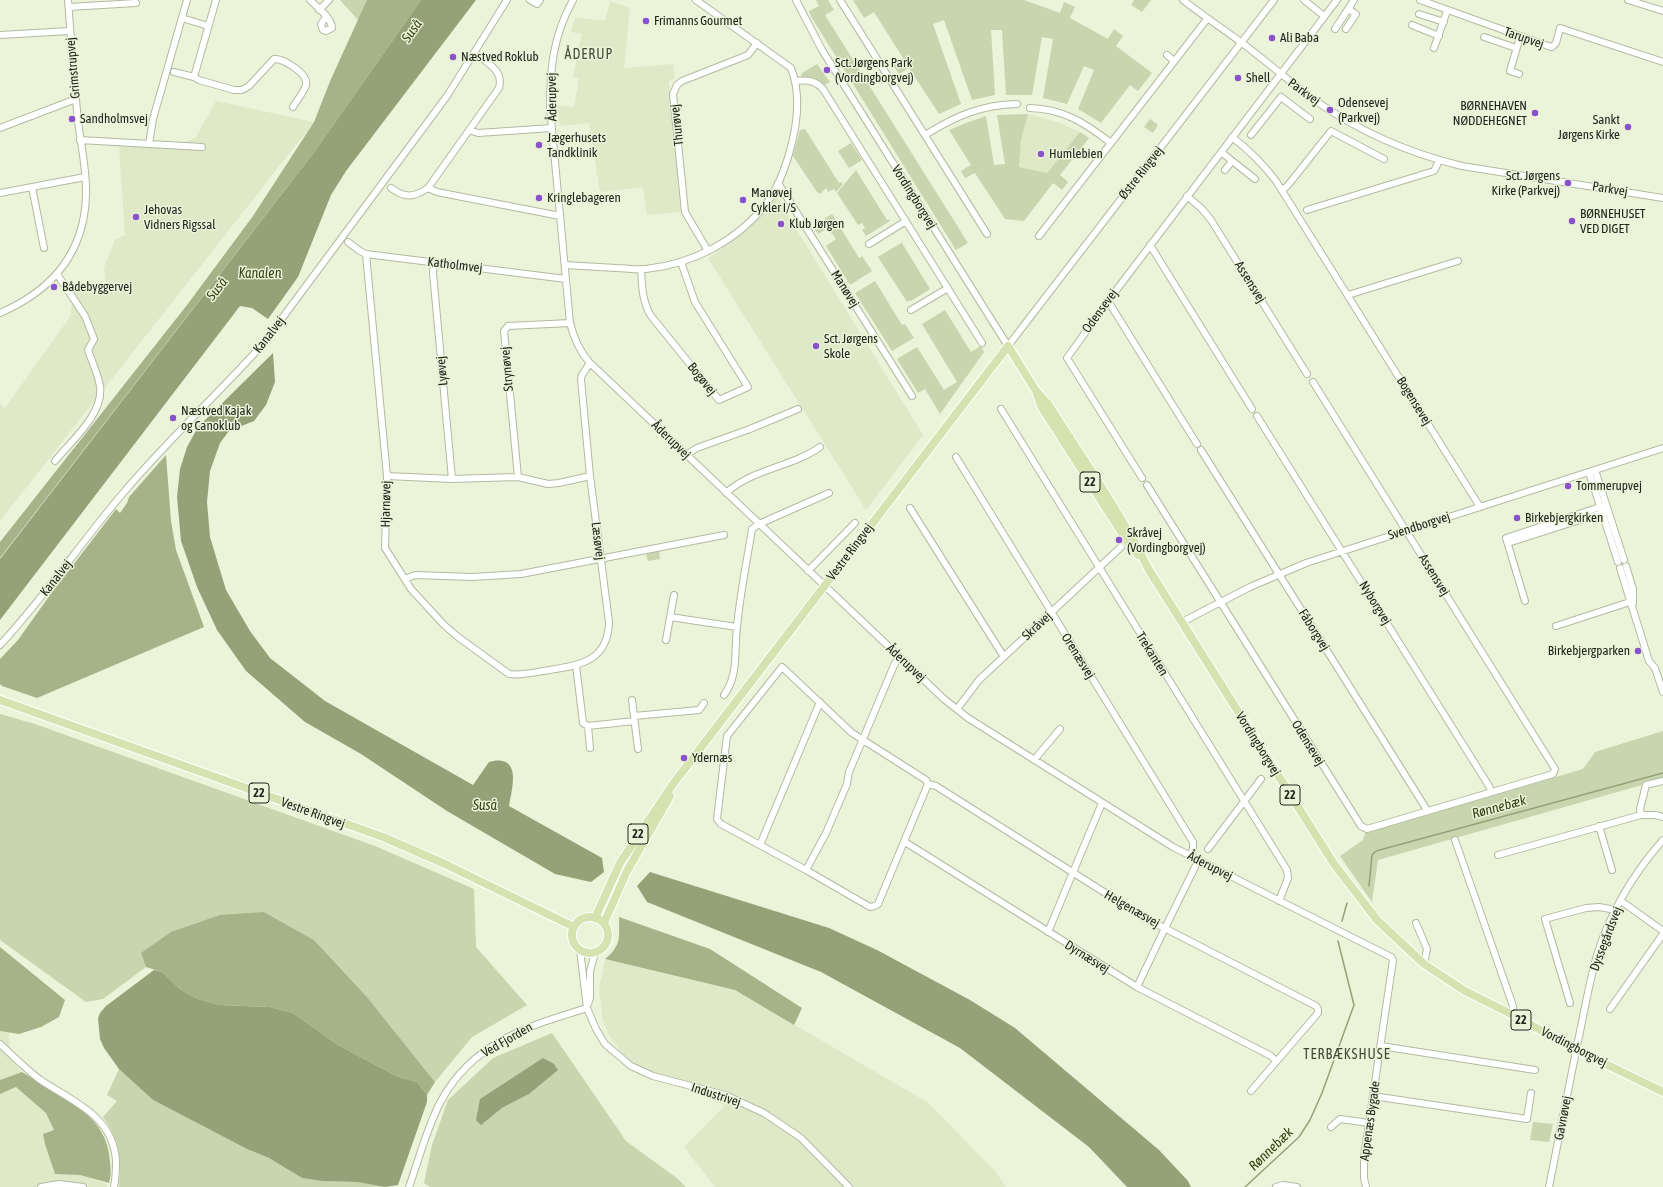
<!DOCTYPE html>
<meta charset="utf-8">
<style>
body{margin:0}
canvas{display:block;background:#ebf3d9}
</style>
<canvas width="1663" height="1187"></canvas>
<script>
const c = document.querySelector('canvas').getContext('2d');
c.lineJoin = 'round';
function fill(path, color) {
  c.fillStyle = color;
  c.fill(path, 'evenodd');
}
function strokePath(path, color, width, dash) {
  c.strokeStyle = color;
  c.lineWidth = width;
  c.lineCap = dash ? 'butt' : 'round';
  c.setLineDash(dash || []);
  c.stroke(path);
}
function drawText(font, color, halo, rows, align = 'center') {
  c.font = font + ' "Asap Condensed",sans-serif';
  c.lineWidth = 3;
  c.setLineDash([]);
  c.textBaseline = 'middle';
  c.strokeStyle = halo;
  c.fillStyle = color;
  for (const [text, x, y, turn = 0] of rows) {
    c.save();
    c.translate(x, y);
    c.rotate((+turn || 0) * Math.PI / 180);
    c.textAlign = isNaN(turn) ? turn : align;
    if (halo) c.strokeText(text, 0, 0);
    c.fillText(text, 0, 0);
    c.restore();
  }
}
const built = new Path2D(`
 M610 1 630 8 624 68 673 64 675 78 669 81 681 212 647 215 643 187 600 192 589 123 560 126 557 105 574 107 579 79 573 77 582 34 571 32 575 17 605 21Z
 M216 101 314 122 0 521V403L5 408 70 317 74 289 106 283 104 268 115 240 125 235 119 146 183 143 196 137Z
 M1028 114 1060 123 1080 132 1047 173 1019 167 1021 140Z
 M776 196 923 435 866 510 708 258 728 245 758 219Z
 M605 959 735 990 927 1102 995 1171 1006 1187H715L684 1147 725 1105 644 1069 628 1059 618 1048 608 1034 603 1021 599 989Z
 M0 1031 9 1032 10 1058 22 1072 0 1080Z
 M16 1087 46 1113 55 1130 43 1134 55 1174 80 1175 107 1184V1187H0V1094Z`);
const green = new Path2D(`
 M340 0H367L359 21Z
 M816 0H828L834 10 825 15 968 243 956 250 812 18 809 11 819 6Z
 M853 0H1024L1060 13 1064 2 1075 7 1070 18 1108 39 1114 29 1123 36 1116 46 1152 73 1138 91 1130 85 1101 123 1078 109 1094 70 1084 66 1067 104 1043 98 1053 39 1042 37 1032 95H1006L1002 30H991L995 95 972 100 944 20 933 24 961 104 939 114 909 68 899 74 893 65 903 58 874 12 864 18Z
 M1134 0H1151L1142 12 1131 5Z
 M817 64 830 82 823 86 813 79 801 78 802 73Z
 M1028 114 1021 140 1019 167 1047 173 1080 132 1089 138 1060 175 1068 182 1062 190 1053 183 1024 221 1005 219 975 173 965 178 961 171 971 165 949 130 966 123 986 116 994 165 1005 164 997 115Z
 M1150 119 1158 125 1153 133 1144 127Z
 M805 129 839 183 841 182 843 184 836 192 834 189 828 192 826 188 820 194 817 192 793 156 800 130Z
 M851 143 862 160 849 168 838 151Z
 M856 170 887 220 889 219 890 221 866 236 862 230 865 228 862 223 858 225 837 193Z
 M832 214 859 258 862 256 872 271 850 285 826 246 836 239 828 228 818 234 813 226Z
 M904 241 902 243 930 289 911 301 910 300 907 302 878 257Z
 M875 281 902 325 905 324 914 338 892 351 855 293Z
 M945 310 971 352 981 346 984 352 940 414 925 389 918 393 897 359 917 347 944 390 957 382 922 324Z
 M659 551 660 559 648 561 646 554Z
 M0 714 35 724 375 846 474 889 476 947 527 1005 472 1037 435 1082 367 997 314 940 264 912 141 953 146 967 103 999 86 1002 0 940Z
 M1663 731V779L1378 860 1372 902 1340 856 1363 840 1365 833 1583 769 1595 752Z
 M552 1033 626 1141 678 1179 686 1187H430L424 1183 432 1145 448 1100 493 1058ZM554 1064 529 1094 502 1108 481 1125Z
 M119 1069 153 1100 247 1149 269 1158 302 1178 322 1181 357 1182 385 1187H119C122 1158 120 1141 103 1117L117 1101 107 1095Z
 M1533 1122 1553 1124 1549 1142 1530 1140Z`);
const forest = new Path2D(`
 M367 0H421L315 151 0 558V542L187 305 253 216 314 122 331 79Z
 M166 455 171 521 176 550 204 627 37 698 2 686 0 684V659L18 640 50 595 116 509 120 513 127 503 129 497Z
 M264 912 314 940 367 997 435 1082 427 1095 417 1082 396 1076 338 1045 293 1013 270 1007 219 1005 198 999 181 990 162 972 146 967 141 953 171 932 220 915Z
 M619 917 710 949 802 1008 794 1025 735 990 605 959C622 945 619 937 619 917Z
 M0 947 65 1000 59 1017 41 1027 19 1034 0 1031Z
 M22 1072C57 1094 109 1114 110 1162 111 1170 111 1176 109 1183L80 1175 55 1174 45 1144 43 1134 54 1130 46 1113 16 1087 0 1094V1080Z`);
const water = new Path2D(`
 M421 0H476L346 171 331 195 298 277 268 319 252 308 240 306 0 620V559L315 151Z
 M273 353 275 382 266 405 254 421 229 431 220 443 210 471 207 502 210 537 226 590 250 631 270 658 325 701 473 785 489 762C493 761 498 760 502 761 520 764 511 793 509 806L602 858 604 872 591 882 555 874 447 811 361 754 305 722 246 671 217 630 197 587 181 541 177 497 180 469 187 447 198 427Z
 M650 872 829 928 877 950 970 1000 1015 1028 1159 1150 1188 1181 1191 1187H1127L1089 1147 960 1048 821 972 647 902 637 886Z
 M154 970 162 972 181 990 198 999 219 1005 270 1007 293 1013 338 1045 396 1076 417 1082 427 1095V1102L398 1185 385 1187 357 1182 322 1181 302 1178 269 1158 247 1149 153 1100 119 1069 104 1048 100 1039 98 1018 100 1013 106 1006Z
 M543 1058 554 1064 558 1070 529 1094 502 1108 481 1125 476 1120 480 1099Z`);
const stream = new Path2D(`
 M1369 886 1372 855 1376 851 1663 773
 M1342 921 1347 903
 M1245 1187 1299 1137 1310 1120 1322 1093 1354 1005 1338 941`);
const minor = new Path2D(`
 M216 0 194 77 199 80 234 90H242L249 86 274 59C283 58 309 74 306 85 304 92 297 100 293 107
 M310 0C317 7 332 18 332 28L326 31 323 30 321 24 326 17
 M530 0 537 4 540 0
 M573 0C553 36 550 68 550 108L570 323C574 339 579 351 590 363L944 699 968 718 1173 847 1391 957 1393 960 1364 1157V1178L1366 1187
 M796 0 822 50 1008 346 1274 0
 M840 0 987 234
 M1183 0C1202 15 1222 28 1242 43 1266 61 1289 81 1313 99 1358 131 1408 153 1462 166L1663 198
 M1304 0 1324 16
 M1420 0 1548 46 1552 47 1556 43 1560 28 1663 62
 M1628 0 1663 11
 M69 7 136 3
 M319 10 329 0
 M1419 14 1444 22
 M182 18 208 26
 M1412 25 1439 36
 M1335 29 1354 0
 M1346 29 1356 14 1348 9
 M0 35 70 31
 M1484 37 1516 48
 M1434 48 1447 11
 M1167 55 1174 61
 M174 72 194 77
 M1519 74 1510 71 1520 37
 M796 81C807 80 815 80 823 89L982 343
 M1030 108C1064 109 1085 123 1111 143
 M0 128 76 99
 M469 130 478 133 552 128
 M925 135C956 116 980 105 1017 104
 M1251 135 1281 97 1310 119
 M1232 137C1249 150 1263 164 1276 181L1480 507
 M80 140 202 147
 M149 144 153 119 187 0
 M1221 152 1255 179
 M1225 170 1232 161
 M778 183 912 396
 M32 187 44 248
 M391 188C405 198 413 198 428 188L437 192 560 216
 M428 188 499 88C503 73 493 67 482 58
 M1282 191 1289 184 1331 131 1384 159
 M0 193 85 177
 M1187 196 1202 209 1211 220 1307 374
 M1307 210 1434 171 1439 161
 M1039 236 1207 19
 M348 242 360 251 366 254 566 279
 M869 244 906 221
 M1150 245 1252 409
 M708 251 685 212 673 94 677 85 682 81 748 55 757 43
 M366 254 387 476 385 548 411 589 444 625 458 637 509 674C522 676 536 672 549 670 581 665 608 661 609 622L590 476 581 379 582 375 590 363
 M434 262 433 273 452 479
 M565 265C582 266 599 267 616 268 626 268 636 270 646 269 693 264 737 241 766 204 777 190 784 171 789 154 797 127 802 96 791 68L696 0
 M641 269C642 286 642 301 651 316L719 400 748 387 695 302 681 262
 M1348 295 1458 261
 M1108 301 1197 444
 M911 310 948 288
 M0 313C51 291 84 254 86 196 87 171 81 146 78 121 74 81 71 40 68 0
 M1001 409 1287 870 1288 878 1279 901
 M1257 416 1489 786 1491 791
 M1201 450 1427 810
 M686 455 697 448 750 429 798 409
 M956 457 1193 842V849L1190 856
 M55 461C71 441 104 414 100 386 98 374 92 362 88 350L94 339 85 316 57 274
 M1595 470 1624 560
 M1589 472 1618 562
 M387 476 452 479 518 477 548 484 559 483 590 476
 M518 477 504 331 508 326 570 323
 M1142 478 1067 358 1108 301 1337 0
 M1147 485 1361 826 1367 829 1553 774 1555 769 1313 382
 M726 493C752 469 792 467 820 447
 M910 508 1004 657
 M1508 543 1608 511
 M1626 566 1633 589V603
 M1620 568 1649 661 1655 668 1663 692
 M808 571 855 523
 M405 579 415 575 472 577 521 574 724 535
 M1525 601 1506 538 1606 505
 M670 617 737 627
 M1182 622 1250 587 1306 563 1663 448
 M1556 626 1633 601
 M666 640 674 595
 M0 645C45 597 81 542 124 492 168 440 218 394 263 344L447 96 507 0
 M576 665 583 723 588 726 634 721
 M724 695C739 675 734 651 737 627 740 594 747 561 752 529L759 524 829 493
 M632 700 638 749
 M957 709 979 680 1121 547
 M634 716 699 710 704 703
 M588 726 590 748
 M1034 760 1060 729
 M928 784 878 904 875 906 870 907 806 870 721 824 717 819 727 736 782 667 852 733 926 780 928 784 936 786 1145 918 1316 1006 1318 1009V1013L1251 1091
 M1641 815 1640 809 1646 785 1663 781
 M1599 826 1612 870
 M1455 840 1513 1006V1015
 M905 842 1137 987 1271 1056 1276 1061
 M760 845 820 702
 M1208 849 1261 779
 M1498 855 1641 815H1656L1663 817
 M806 870 826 833 847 784 849 772 895 663 900 657
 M1621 901 1663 931
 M1416 923 1427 949 1424 964
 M1048 932 1102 803
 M580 950 587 1008 596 1029 605 1044 631 1066 653 1076 725 1095 764 1113 801 1138 849 1187
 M1137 987 1165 928 1198 861
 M1570 1003 1545 919 1586 908 1599 907 1616 910
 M588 1004 590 998V971L595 953
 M1610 1009 1663 934
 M0 1044C13 1056 25 1068 39 1079 71 1101 112 1114 116 1160 116 1169 116 1178 114 1187
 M1381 1046 1535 1070
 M1373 1096 1527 1119 1531 1093
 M1331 1127 1340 1119 1369 1123
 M41 1187 59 1184 83 1187
 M409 1187C419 1159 427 1127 441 1101 472 1043 528 1026 587 1008
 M1276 1187 1283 1185 1297 1187
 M1549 1187C1559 1138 1568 1090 1578 1041 1584 1013 1589 983 1597 955 1610 913 1634 873 1663 840`);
const major = new Path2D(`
 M1037 394 1041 406 1129 544 1138 555
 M0 700 383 837 445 864 574 927
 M572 935a18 18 0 1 1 36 0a18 18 0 1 1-36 0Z
 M595 918 620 863 673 784 1008 346 1036 391 1048 404C1083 459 1120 512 1149 570L1334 864 1377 920 1424 964 1465 991 1513 1015 1577 1050 1663 1092
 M604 923 627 871 670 796`);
const markers = [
 [646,21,4,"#8952ca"],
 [1272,38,4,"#8952ca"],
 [453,57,4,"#8952ca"],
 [827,70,4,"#8952ca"],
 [1238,78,4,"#8952ca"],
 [1330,110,4,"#8952ca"],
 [1535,113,4,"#8952ca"],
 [72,119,4,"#8952ca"],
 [1628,127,4,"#8952ca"],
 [539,145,4,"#8952ca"],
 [1041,154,4,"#8952ca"],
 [1568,183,4,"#8952ca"],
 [539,198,4,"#8952ca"],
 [743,200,4,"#8952ca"],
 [136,217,4,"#8952ca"],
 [1572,221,4,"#8952ca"],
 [781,224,4,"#8952ca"],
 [54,287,4,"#8952ca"],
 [816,346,4,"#8952ca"],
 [173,418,4,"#8952ca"],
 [1568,486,4,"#8952ca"],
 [1517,518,4,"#8952ca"],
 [1119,540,4,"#8952ca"],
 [1638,651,4,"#8952ca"],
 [684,758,4,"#8952ca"]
];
const shields = [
 [1090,482,20],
 [259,793,20],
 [1290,795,20],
 [638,834,20],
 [1521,1020,20]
];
const shieldNames = [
 ["22",1090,482],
 ["22",259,793],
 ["22",1290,795],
 ["22",638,834],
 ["22",1521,1020]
];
const poiNames = [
 ["Frimanns Gourmet",654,21],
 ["Ali Baba",1280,38],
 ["Næstved Roklub",461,57],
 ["Sct. Jørgens Park",835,63],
 ["(Vordingborgvej)",835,78],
 ["Shell",1246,78],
 ["Odensevej",1338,103],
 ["(Parkvej)",1338,118],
 ["BØRNEHAVEN",1527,106,"right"],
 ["NØDDEHEGNET",1527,121,"right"],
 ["Sandholmsvej",80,119],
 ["Sankt",1620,120,"right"],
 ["Jørgens Kirke",1620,135,"right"],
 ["Jægerhusets",547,138],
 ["Tandklinik",547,153],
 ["Humlebien",1049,154],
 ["Sct. Jørgens",1560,176,"right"],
 ["Kirke (Parkvej)",1560,191,"right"],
 ["Manøvej",751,193],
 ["Cykler I/S",751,208],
 ["Kringlebageren",547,198],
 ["Jehovas",144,210],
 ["Vidners Rigssal",144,225],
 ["BØRNEHUSET",1580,214],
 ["VED DIGET",1580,229],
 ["Klub Jørgen",789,224],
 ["Bådebyggervej",62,287],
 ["Sct. Jørgens",824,339],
 ["Skole",824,354],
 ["Næstved Kajak",181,411],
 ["og Canoklub",181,426],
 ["Tommerupvej",1576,486],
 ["Birkebjergkirken",1525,518],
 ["Skråvej",1127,533],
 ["(Vordingborgvej)",1127,548],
 ["Birkebjergparken",1630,651,"right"],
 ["Ydernæs",692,758]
];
const streetNames = [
 ["Tarupvej",1524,38,19],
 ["Grimstrupvej",73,68,-95],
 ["Parkvej",1304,92,36],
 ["Åderupvej",552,97,-91],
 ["Thurøvej",677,125,-96],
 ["Østre Ringvej",1141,173,-52],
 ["Parkvej",1610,189,9],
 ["Vordingborgvej",914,197,58],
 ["Katholmvej",455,265,7],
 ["Assensvej",1250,282,58],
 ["Manøvej",845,289,58],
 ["Odensevej",1100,311,-54],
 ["Kanalvej",269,335,-52],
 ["Strynøvej",507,369,-95],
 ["Lyøvej",442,371,-95],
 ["Bogøvej",702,379,51],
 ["Bogensevej",1414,401,58],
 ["Åderupvej",671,440,44],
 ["Hjarnøvej",386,504,-89],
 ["Svendborgvej",1419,526,-18],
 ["Læsøvej",598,541,83],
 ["Vestre Ringvej",850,552,-53],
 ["Assensvej",1434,575,58],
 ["Kanalvej",56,578,-52],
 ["Nyborgvej",1375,603,58],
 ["Skråvej",1037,626,-43],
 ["Fåborgvej",1314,630,58],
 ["Trekanten",1152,654,58],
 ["Orenæsvej",1078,656,58],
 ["Åderupvej",906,663,43],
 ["Odensevej",1308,743,58],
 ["Vordingborgvej",1258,744,58],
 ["Vestre Ringvej",313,813,20],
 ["Åderupvej",1210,866,27],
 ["Helgenæsvej",1132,909,30],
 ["Dyssegårdsvej",1606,939,-69],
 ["Dyrnæsvej",1087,957,32],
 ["Ved Fjorden",507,1040,-30],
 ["Vordingborgvej",1574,1047,27],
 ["Industrivej",716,1095,18],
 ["Gavnøvej",1563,1118,-79],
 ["Appenæs Bygade",1370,1121,-82]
];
const waterNames = [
 ["Suså",412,31,-55],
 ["Kanalen",260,274],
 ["Suså",217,289,-52],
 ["Suså",485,806],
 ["Rønnebæk",1499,807,-15],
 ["Rønnebæk",1271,1149,-44]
];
const neighbourhoodNames = [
 ["ÅDERUP",589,55],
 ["TERBÆKSHUSE",1347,1055]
];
fill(built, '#dfe9c8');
fill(green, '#c8d5ae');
fill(forest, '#a6b389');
fill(water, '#95a278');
strokePath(stream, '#95a278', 1.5);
strokePath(minor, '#b2bba2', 8);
strokePath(major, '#fff', 10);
strokePath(minor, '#fff', 6);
strokePath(major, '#d4e3af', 8);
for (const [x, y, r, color] of markers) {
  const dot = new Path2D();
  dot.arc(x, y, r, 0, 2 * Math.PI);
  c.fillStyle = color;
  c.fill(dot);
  strokePath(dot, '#ebf3d9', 1.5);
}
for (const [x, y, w] of shields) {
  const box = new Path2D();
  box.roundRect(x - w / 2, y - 10, w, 20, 3);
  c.fillStyle = '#ebf3d9';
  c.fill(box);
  strokePath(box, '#22251c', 1);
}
drawText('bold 12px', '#22251c', null, shieldNames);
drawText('13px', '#22251c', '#ebf3d9', poiNames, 'left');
drawText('13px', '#22251c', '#ebf3d9', streetNames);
drawText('italic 14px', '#354111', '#ebf3d9', waterNames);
c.letterSpacing = '1px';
drawText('14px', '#434934', '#ebf3d9', neighbourhoodNames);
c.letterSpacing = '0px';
</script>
